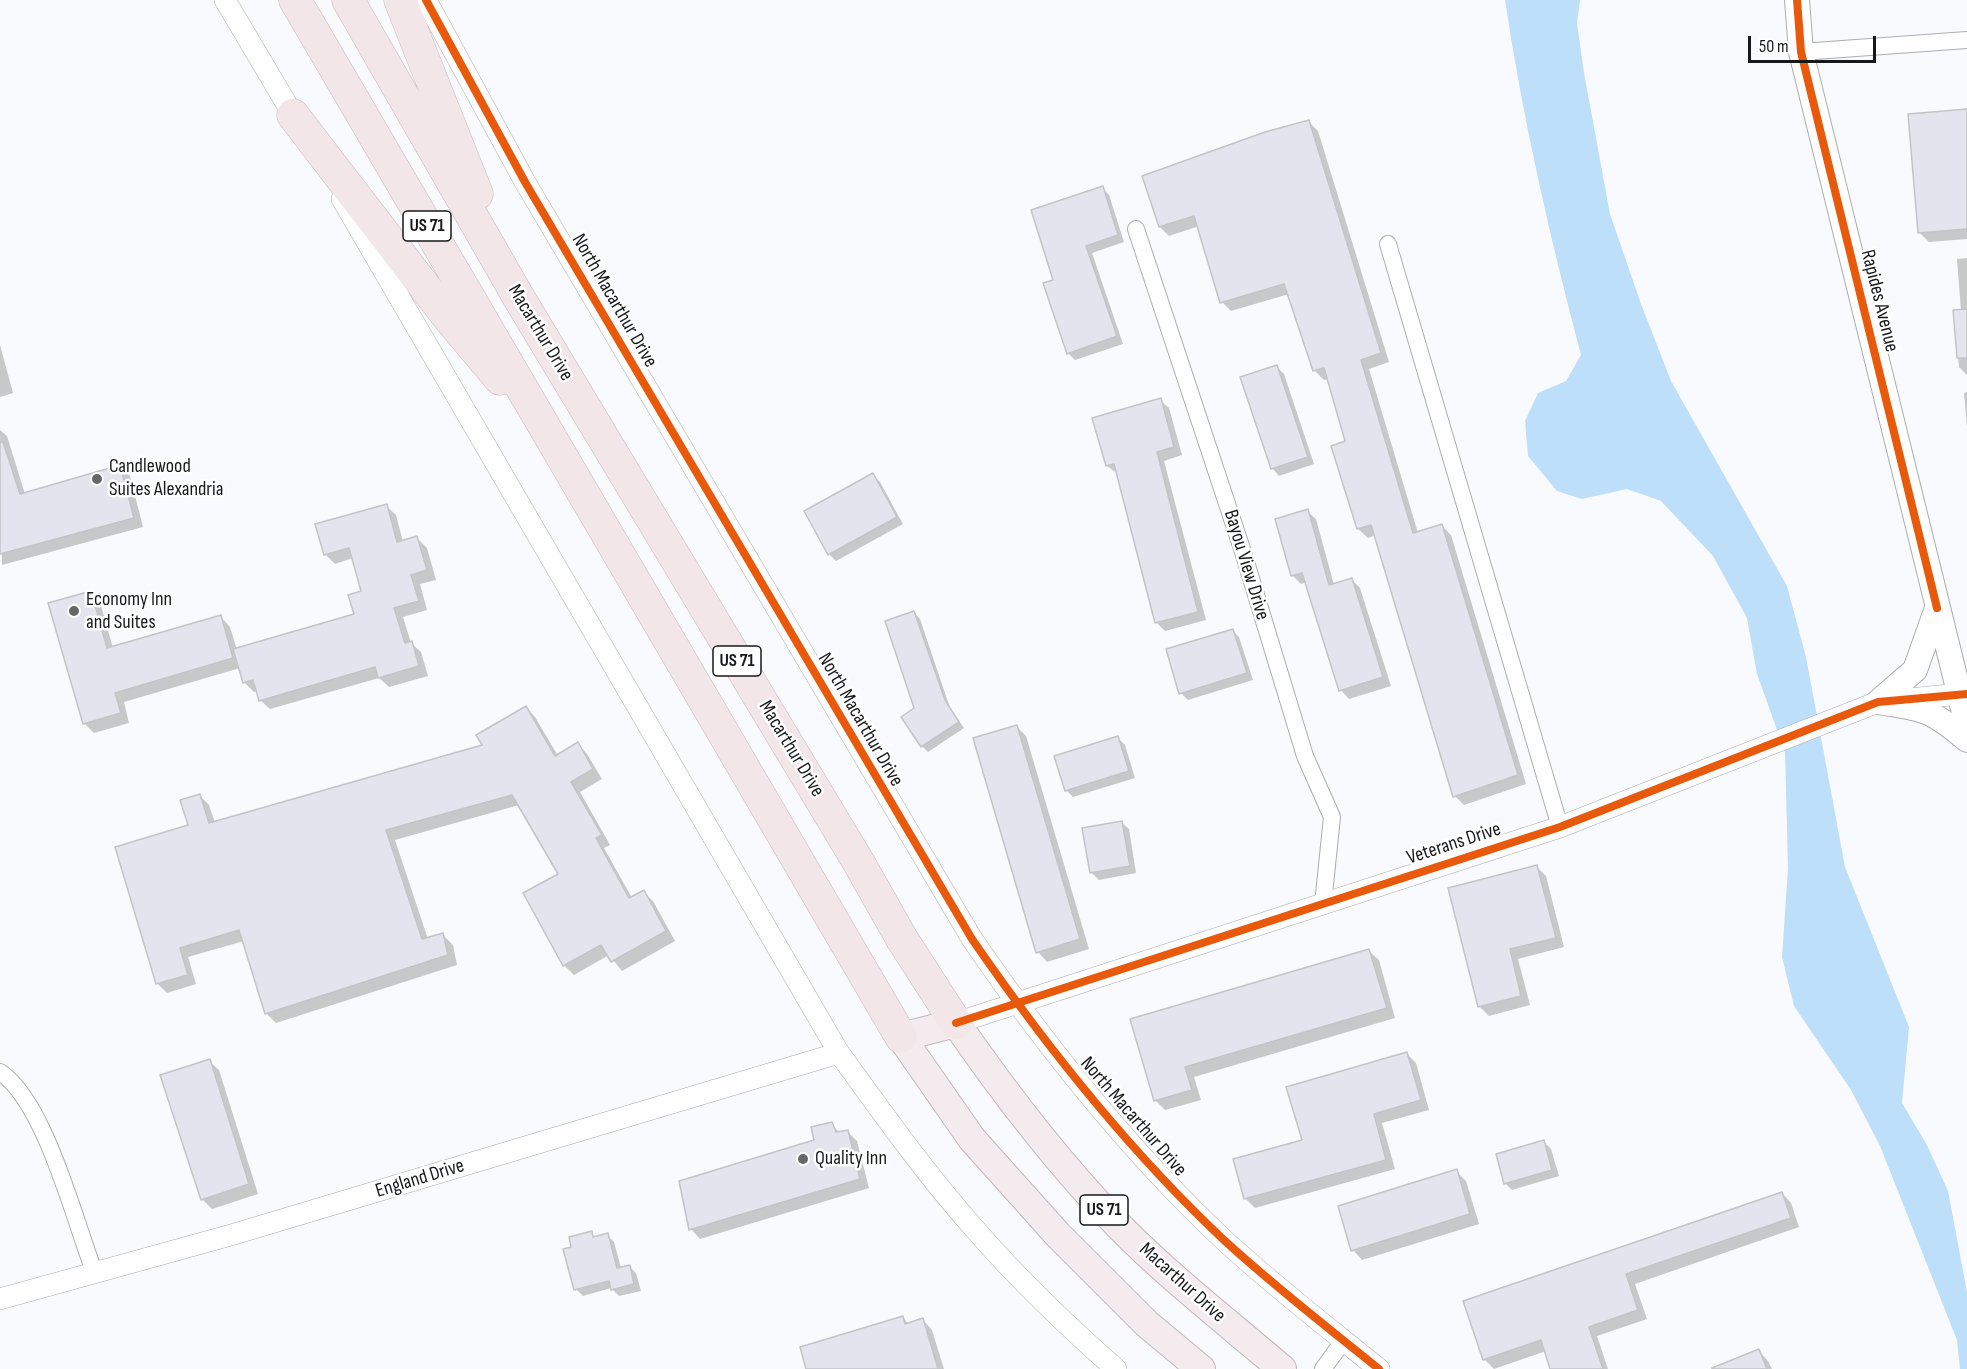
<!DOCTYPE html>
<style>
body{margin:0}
#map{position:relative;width:1967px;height:1369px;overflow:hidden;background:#f9fafd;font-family:"Sofia Sans Condensed",sans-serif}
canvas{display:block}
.scale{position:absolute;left:1748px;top:36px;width:128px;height:27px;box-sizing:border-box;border:3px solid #17181a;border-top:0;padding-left:8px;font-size:18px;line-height:21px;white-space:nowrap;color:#17181a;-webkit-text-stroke:4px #fff;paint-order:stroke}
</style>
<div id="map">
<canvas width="1967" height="1369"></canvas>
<div class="scale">50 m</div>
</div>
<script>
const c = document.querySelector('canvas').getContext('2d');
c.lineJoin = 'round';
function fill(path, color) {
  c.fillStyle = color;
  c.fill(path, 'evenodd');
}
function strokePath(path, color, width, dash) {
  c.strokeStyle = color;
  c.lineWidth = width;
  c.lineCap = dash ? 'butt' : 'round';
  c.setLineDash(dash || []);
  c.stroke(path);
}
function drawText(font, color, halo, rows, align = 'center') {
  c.font = font + ' "Sofia Sans Condensed",sans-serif';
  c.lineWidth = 5;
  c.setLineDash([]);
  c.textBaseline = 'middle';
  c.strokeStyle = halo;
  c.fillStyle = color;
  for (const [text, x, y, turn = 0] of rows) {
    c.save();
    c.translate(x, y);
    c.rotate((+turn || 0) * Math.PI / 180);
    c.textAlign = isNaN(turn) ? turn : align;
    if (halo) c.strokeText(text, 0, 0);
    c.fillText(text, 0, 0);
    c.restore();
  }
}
const water = new Path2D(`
 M1505 0H1580L1577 23 1584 73 1610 214 1641 304 1671 381 1787 586 1806 657 1845 867 1909 1027 1902 1103 1927 1145 1948 1191 1967 1292V1369H1960L1957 1340 1880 1146 1851 1090 1794 1006 1782 957 1788 868 1785 752 1757 674 1747 618 1713 556 1661 501 1627 489 1582 499 1557 491 1528 456 1525 421 1538 393 1566 381 1581 355C1550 238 1523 120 1505 0Z`);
const shadow = new Path2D(`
 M1967 110V239L1929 242 1919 232Z
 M1309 122 1318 131 1389 362 1369 369 1418 533 1442 526 1451 535 1526 784 1464 805 1455 796 1376 535 1368 538 1358 529 1333 447 1347 442 1328 379 1324 380 1315 371 1289 294 1231 311 1222 302 1199 226 1169 236 1160 227Z
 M1102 188 1109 195 1124 242 1092 253 1123 344 1075 360 1068 353 1055 281Z
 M1967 258V375L1959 367 1954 311H1961L1957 259Z
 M0 345 13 393 0 397Z
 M1277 367 1284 374 1314 464 1279 476 1272 468Z
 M1967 392V427L1964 393Z
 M1160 400 1169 408 1182 455 1164 461 1206 620 1165 631 1156 622 1118 474 1107 466Z
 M0 430 7 436 25 494 120 466 130 476 143 527 2 565Z
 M873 475 880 482 903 524 836 561 829 554Z
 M386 506 396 515 403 542 417 538 427 548 436 580 420 584 427 610 403 617 411 643 421 652 428 676 389 687 379 678 270 709 260 700 257 691 254 692 244 682 240 668 124 702 129 723 94 733 84 723 90 593 100 602 113 648 221 617 230 627 237 650 356 615 363 592 353 558 335 564 325 554Z
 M1307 511 1316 519 1334 585 1351 579 1360 588 1391 686 1349 699 1341 690 1307 582 1301 584 1292 575Z
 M914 612 920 619 950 708 964 728 928 752 922 746 916 709Z
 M1232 630 1239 637 1253 680 1188 700 1181 693Z
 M526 707 535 717 558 756 578 744 587 754 602 779 580 792 610 845 604 848 632 898 643 892 653 901 675 941 622 971 609 955 574 975 564 965 560 874 519 805 395 840 428 939 443 935 453 945 457 965 276 1023 266 1013 244 941 188 957 196 984 167 993 157 983 190 826 199 795 209 805 215 823 484 746Z
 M1016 726 1026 736 1089 949 1047 962 1038 952Z
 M1118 738 1125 745 1135 778 1073 797 1066 790Z
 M1121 822 1129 829 1136 873 1099 880 1092 873Z
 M1536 866 1546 876 1564 947 1518 959 1530 1005 1489 1016 1479 1006Z
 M1369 951 1379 960 1395 1018 1194 1077 1201 1100 1165 1110 1155 1100 1132 1020Z
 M1406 1053 1416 1063 1429 1110 1382 1123 1395 1169 1255 1208 1246 1199 1235 1160 1303 1141Z
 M209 1061 219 1070 258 1194 212 1209 202 1199Z
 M831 1124 840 1133 847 1131 857 1141 869 1188 700 1239 691 1229 816 1141Z
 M1544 1142 1551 1149 1559 1176 1512 1190 1505 1183Z
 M1456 1171 1466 1181 1479 1224 1362 1260 1353 1250Z
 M1782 1193 1791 1203 1799 1227 1635 1284 1647 1319 1597 1336 1608 1369H1552L1546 1351 1494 1369 1484 1359 1465 1302Z
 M591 1233 596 1238 607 1235 614 1242 621 1268 629 1266 636 1273 641 1291 619 1296 611 1288 583 1296 576 1289 573 1248Z
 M902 1317 909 1324 923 1320 932 1330 944 1369H808Z
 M1759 1351 1768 1361 1772 1369H1714Z`);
const building = new Path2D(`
 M1967 109V229L1918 233 1908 114Z
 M1309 120 1381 353 1361 360 1413 533 1442 524 1518 775 1453 797 1371 525 1357 529 1331 446 1345 441 1324 368 1313 371 1284 284 1220 303 1194 216 1159 227 1142 176 1265 132Z
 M1103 186 1118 235 1086 246 1117 336 1067 354 1043 283 1053 280 1031 210Z
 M1967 309V358H1957L1953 310Z
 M1277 365 1308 457 1271 469 1240 377Z
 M1161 398 1174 447 1157 452 1198 612 1155 623 1114 464 1106 466 1092 418Z
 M0 442H3L20 494 120 465 134 518 0 554Z
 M873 473 897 517 828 555 804 511Z
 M387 504 397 542 417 536 427 570 411 575 419 601 394 608 405 643 412 641 419 666 378 678 375 667 259 701 253 680 243 683 233 649 354 614 348 595 361 591 349 548 324 555 315 524Z
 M1308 509 1329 585 1352 578 1383 677 1339 691 1302 573 1291 576 1275 519Z
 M91 591 107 648 221 615 233 658 115 693 121 713 83 724 48 603Z
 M914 611 945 700 959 722 921 747 901 717 914 708 885 621Z
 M1233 629 1247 673 1179 694 1166 649Z
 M526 706 555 756 578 742 593 769 571 782 602 835 596 838 629 898 644 890 666 931 611 962 601 945 563 966 523 893 558 874 512 795 386 830 422 939 443 933 448 955 265 1014 239 930 180 948 188 975 156 984 115 847 188 825 180 800 200 794 209 823 482 745 476 735Z
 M1017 725 1080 939 1036 953 973 738Z
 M1118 736 1129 771 1065 791 1054 756Z
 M1122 821 1130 866 1090 873 1082 828Z
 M1537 865 1556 938 1510 949 1521 996 1478 1007 1448 888Z
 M1369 949 1387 1008 1185 1067 1192 1090 1154 1101 1130 1019Z
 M1407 1052 1421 1100 1374 1114 1386 1160 1244 1199 1233 1159 1302 1140 1286 1087Z
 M210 1059 249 1184 201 1200 160 1075Z
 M832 1122 836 1132 848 1130 860 1179 689 1230 679 1181 814 1140 811 1127Z
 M1544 1140 1552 1170 1504 1184 1496 1154Z
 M1457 1169 1470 1214 1351 1251 1338 1206Z
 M1782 1192 1791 1218 1626 1274 1638 1310 1589 1327 1603 1369H1550L1541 1340 1483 1360 1463 1301Z
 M592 1231 593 1237 608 1233 617 1268 630 1265 634 1284 611 1290 609 1281 574 1290 563 1249 571 1247 569 1237Z
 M903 1316 905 1324 923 1318 938 1369H806L800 1347Z
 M1759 1349 1767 1369H1712V1368Z`);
const minor = new Path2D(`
 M1801 52 1967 40
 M1136 229 1243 552 1305 756 1332 817 1323 904
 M1388 244 1560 827
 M0 1072C45 1102 74 1219 94 1271
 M1323 1369 1344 1340`);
const tertiary = new Path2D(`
 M225 0 299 125
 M426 0 525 182 972 939C1047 1048 1129 1151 1225 1241 1274 1286 1327 1327 1379 1369
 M342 199 839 1053C882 1112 924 1172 973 1227 1017 1278 1066 1325 1116 1369
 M956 1023 1560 827 1878 702 1960 694
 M0 1299 231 1235 839 1053`);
const secondary = new Path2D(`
 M1797 0 1801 52 1967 725
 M1878 702 1915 670 1937 608
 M1878 702C1923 708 1932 710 1967 740`);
const trunk = new Path2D(`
 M1201 1369 1147 1324 1058 1235 972 1139 901 1037 956 1023C1005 1094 1058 1163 1118 1225 1169 1277 1227 1322 1282 1369`);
const motorway = new Path2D(`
 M295 0 901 1037
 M348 0 519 298 859 863 902 939 956 1023
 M400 0 477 194
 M293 115 448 317 500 379`);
const cycleway = new Path2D(`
 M426 0 525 182 972 939C1047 1048 1129 1151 1225 1241 1274 1286 1327 1327 1379 1369
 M1797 0 1801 52 1937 608
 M956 1023 1560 827 1878 702 1967 694`);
const markers = [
 [97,479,6,"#666769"],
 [74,611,6,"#666769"],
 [803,1159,6,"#666769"]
];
const shields = [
 [427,226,48],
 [737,661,48],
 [1104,1210,48]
];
const shieldNames = [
 ["US 71",427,226],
 ["US 71",737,661],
 ["US 71",1104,1210]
];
const streetNames = [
 ["North Macarthur Drive",614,301,60],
 ["Rapides Avenue",1879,301,76],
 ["Macarthur Drive",540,333,59],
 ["Bayou View Drive",1246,565,73],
 ["North Macarthur Drive",860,720,60],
 ["Macarthur Drive",791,749,59],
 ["Veterans Drive",1454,844,-18],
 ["North Macarthur Drive",1133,1117,49],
 ["England Drive",420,1179,-17],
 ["Macarthur Drive",1182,1283,42]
];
const poiNames = [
 ["Candlewood",109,467],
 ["Suites Alexandria",109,490],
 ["Economy Inn",86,600],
 ["and Suites",86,623],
 ["Quality Inn",815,1159]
];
fill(water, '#bedff9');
fill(shadow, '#0003');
fill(building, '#e3e4ed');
strokePath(building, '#c3c4c7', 1.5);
strokePath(minor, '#acadaf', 18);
strokePath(tertiary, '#acadaf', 22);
strokePath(secondary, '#acadaf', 26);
strokePath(trunk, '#c3b7bb', 30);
strokePath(motorway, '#c3b7bb', 33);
strokePath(minor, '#fefeff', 16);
strokePath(tertiary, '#fefeff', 21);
strokePath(secondary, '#fefeff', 24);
strokePath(trunk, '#f4ebee', 28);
strokePath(motorway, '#f2e6e9', 32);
strokePath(cycleway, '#e8590c', 8);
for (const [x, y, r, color] of markers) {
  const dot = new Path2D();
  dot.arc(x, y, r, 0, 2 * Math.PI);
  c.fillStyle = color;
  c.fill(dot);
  strokePath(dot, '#fff', 2);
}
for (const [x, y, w] of shields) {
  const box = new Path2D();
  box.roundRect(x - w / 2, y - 15, w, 30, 4.5);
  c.fillStyle = '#fff';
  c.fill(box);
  strokePath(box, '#17181a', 1.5);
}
drawText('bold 18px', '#17181a', null, shieldNames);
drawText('20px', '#17181a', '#fff', streetNames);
drawText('20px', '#17181a', '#fff', poiNames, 'left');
</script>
